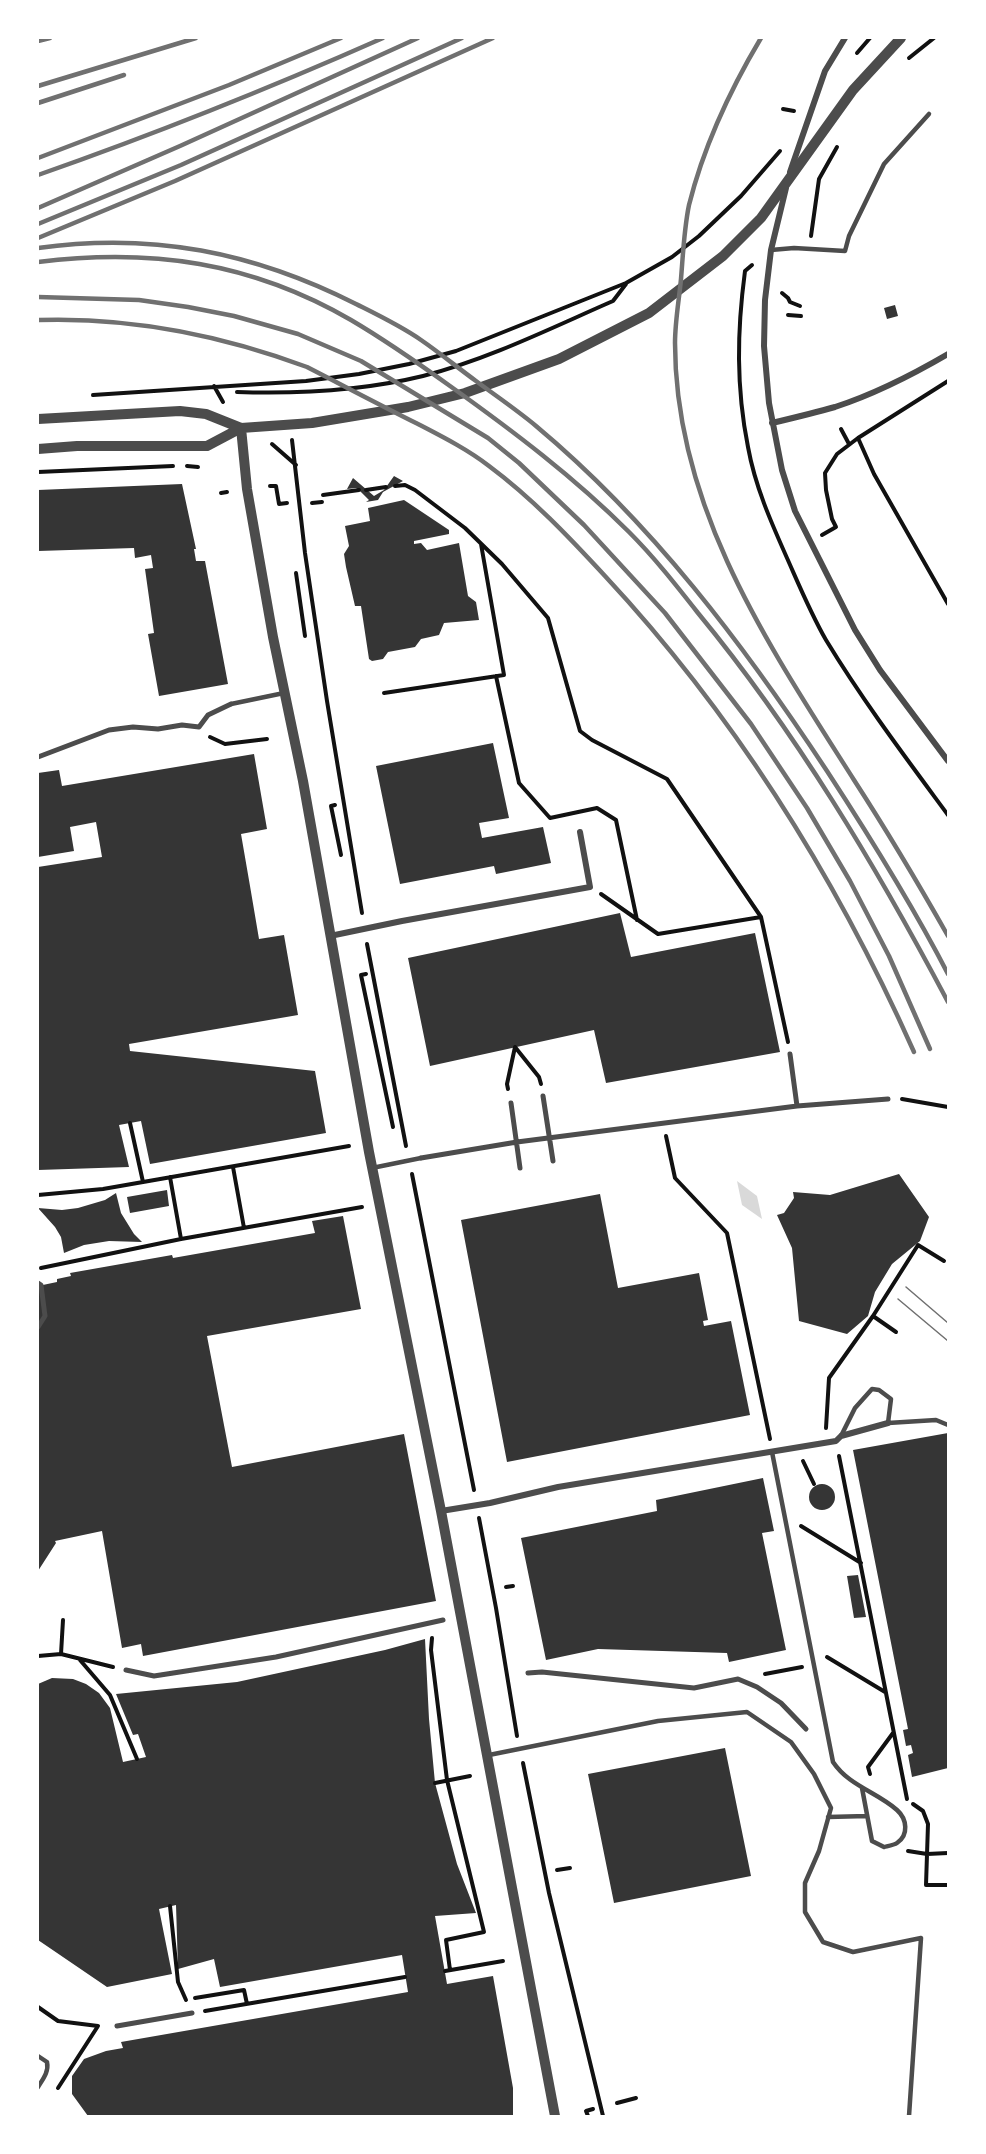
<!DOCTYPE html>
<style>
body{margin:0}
#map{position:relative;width:986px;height:2154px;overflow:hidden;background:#fff;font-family:"PT Sans",sans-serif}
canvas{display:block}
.frame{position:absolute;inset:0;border:39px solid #fff;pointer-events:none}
</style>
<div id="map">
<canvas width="986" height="2154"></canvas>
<div class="frame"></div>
</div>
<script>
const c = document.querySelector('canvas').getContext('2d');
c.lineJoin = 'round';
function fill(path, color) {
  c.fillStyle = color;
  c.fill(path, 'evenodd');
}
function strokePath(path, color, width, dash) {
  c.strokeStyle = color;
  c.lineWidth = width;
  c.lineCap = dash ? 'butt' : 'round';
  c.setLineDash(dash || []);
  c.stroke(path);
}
const water = new Path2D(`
 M737 1181 757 1196 762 1219 742 1205Z`);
const building = new Path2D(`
 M895 305 898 316 887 319 884 308Z
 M394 476 403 481 383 492 378 500 366 502 369 500 359 490 356 488 347 489 353 478 374 496 384 490Z
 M182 484 196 549H194L196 561H205L228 684 159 696 148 634 154 633 145 569 153 568 151 555 135 558 134 548 38 551V490Z
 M404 500 449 530V534L414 541V544L421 543 427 550 459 543 468 596 476 602 479 620 444 623 439 635 421 639 415 647 388 652 383 659 372 661 369 659 361 606H355L346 567 344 554 349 546 345 526 370 521 368 508Z
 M493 743 509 818 479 823 482 838 543 827 551 863 496 874 494 866 400 884 376 766Z
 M254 754 267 829 241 834 250 886 259 939 284 935 298 1015 129 1044 130 1051 315 1071 326 1133 150 1164 141 1121 119 1125 129 1167 38 1170V867L102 857 96 822 70 827 74 851 38 857V773L59 770 62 786Z
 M620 913 631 957 755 933 780 1052 606 1083 594 1030 430 1066 408 958Z
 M899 1174 929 1217 920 1241 892 1264 875 1292 868 1316 847 1334 799 1321 792 1248 777 1215 784 1213 794 1198 793 1192 830 1195Z
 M167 1190 169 1206 130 1213 127 1197Z
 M116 1193 121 1213 134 1234 142 1242 109 1241 84 1245 64 1253 61 1237 55 1227 38 1208 62 1210 78 1208 105 1200Z
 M600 1194 618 1288 699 1273 708 1320 703 1321 704 1326 731 1321 750 1415 507 1462 461 1220Z
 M343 1216 361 1309 207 1336 232 1467 404 1434 436 1601 143 1656 141 1644 122 1648 102 1531 55 1541 56 1543 38 1571V1286L57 1282V1279L71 1276 70 1273 172 1255 173 1258 315 1233 312 1221Z
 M948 1433V1768L912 1777 908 1755 913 1753 911 1745 906 1746 903 1730 908 1729 853 1450Z
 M763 1478 774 1531 762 1533 786 1650 729 1662 727 1653 598 1649 546 1660 521 1538 657 1511 656 1500Z
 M809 1497a13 13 0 1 1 26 0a13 13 0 1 1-26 0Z
 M858 1575 866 1617 854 1618 847 1576Z
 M425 1639 429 1719 435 1783 457 1864 476 1913 435 1916 447 1984 493 1976 513 2088V2116H88L72 2094V2076L84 2059 106 2051 123 2048 121 2042 408 1992 402 1955 220 1987 214 1959 178 1969 176 1905 159 1909 172 1974 107 1987 38 1940V1684L52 1678 73 1679 86 1684 99 1693 110 1708 123 1762 146 1757 138 1734 133 1735 116 1694 237 1682 385 1650Z
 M725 1748 751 1876 614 1903 588 1774Z`);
const path = new Path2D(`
 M857 53 870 38
 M909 58 934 38
 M783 109 794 111
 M811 236 819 179 837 147
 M752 265 745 271C737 331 736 387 748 447 755 486 771 522 787 558 799 585 811 614 826 640 863 701 906 758 948 815
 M782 293 788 298 790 302 800 306
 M788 315 801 316
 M214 386 223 402
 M237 392C299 394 362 391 423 376 489 359 551 328 613 301L626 284
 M93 395 306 381 359 374 409 364 456 351 626 283 672 257 699 236 741 196 780 151
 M841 429 849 444
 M858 438 874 474 948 604
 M292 440 305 553 327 701 362 913
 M272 444 296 465
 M187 466 198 467
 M38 472 173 466
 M270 486H276L279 504 287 503
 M395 486 405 485 415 490 465 528 502 564 548 618 580 731 592 740 667 779 761 917 788 1042
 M366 490 386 487
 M221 493 227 492
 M323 495 359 490
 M312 503 322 502
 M822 535 836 527 832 519 826 490 825 473 837 454 858 438 948 381
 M296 573 305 636
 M496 676 519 783 550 818 597 808 616 820 637 920
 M384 693 504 675 481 544
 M210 737 225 744 267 739
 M335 805 331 806 341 855
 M601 894 658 934 761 917
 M367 944 406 1146
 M366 974 361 975 393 1127
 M508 1089 507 1084 515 1047 539 1077 541 1084
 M902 1099 948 1107
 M130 1123 143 1182
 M666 1136 675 1178 727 1233 770 1439
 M233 1167 244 1228
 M412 1174 474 1490
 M170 1177 181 1239
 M38 1195 103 1189 349 1146
 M41 1268 181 1239 362 1207
 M873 1316 918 1245 944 1261
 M826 1428 829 1378 873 1316 896 1332
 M839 1456 907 1799
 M803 1461 814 1484
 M479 1518 496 1608 517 1736
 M801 1526 861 1563
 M506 1587 513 1586
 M432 1638 431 1650 447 1780 484 1932 446 1940 450 1970
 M61 1654 63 1620
 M38 1656 61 1654 113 1667
 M827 1657 885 1692
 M80 1660 110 1695 137 1759
 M765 1674 802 1667
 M523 1763 549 1893 603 2116
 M870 1774 868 1767 893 1733
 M435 1783 470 1776
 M913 1804 923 1811 928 1824 926 1885H948
 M908 1851 927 1854 948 1853
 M557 1870 570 1868
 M170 1906 178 1982 186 2000
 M445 1971 503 1961
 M195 1998 244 1990 247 2004
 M38 2007 58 2021 98 2026
 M205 2011 405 1977
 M58 2088 98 2026
 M617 2103 636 2098
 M588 2116 586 2111 593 2109`);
const service = new Path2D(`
 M771 250 794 248 845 251 849 236 884 164 929 114
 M231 704 284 693
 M372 1168 421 1158
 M841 1436 855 1408 872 1389 879 1390 891 1399 888 1423 936 1420 948 1425
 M772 1452 833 1762C849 1786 877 1792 897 1810 907 1819 909 1835 897 1843 894 1845 888 1846 884 1847L872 1841 862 1788
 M489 1755 658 1721 747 1712 791 1742 814 1774 831 1808 819 1851 805 1883V1912L823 1942 853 1952 921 1938 909 2116
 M828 1817 867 1816
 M38 2056 47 2062C49 2072 43 2079 38 2087`);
const pedestrian = new Path2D(`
 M38 757 109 730 133 727 158 729 182 725 199 727 208 715 231 704
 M790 1054 797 1106
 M543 1096 553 1161
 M511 1103 520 1168
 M421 1158 517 1142 797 1106 888 1099
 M38 1283 41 1285 45 1316 38 1327
 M126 1670 154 1676 276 1657 443 1620
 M528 1673 542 1672 694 1688 738 1679 757 1687 781 1703 806 1729
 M117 2026 192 2013`);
const minor = new Path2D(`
 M790 172 825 71 845 38
 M786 188 771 250 765 300 764 346 769 403 782 470 795 511 855 630 880 670 948 761
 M772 423C793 418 814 413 835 407 875 394 912 375 948 354
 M330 936 402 921 590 887 580 832
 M441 1511 490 1503 558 1487 836 1441 841 1436 888 1423`);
const tertiary = new Path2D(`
 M38 419 180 411 206 414 241 428
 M241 428 247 489 273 637 303 781 369 1152 441 1511 555 2116
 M38 449 77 446H207L241 428 312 423 408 407 465 393 559 359 649 313 723 256 761 218 853 90 901 38`);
const tram = new Path2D(`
 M906 1287 948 1323
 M898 1299 948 1341`);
const rail = new Path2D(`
 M761 38C730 90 704 145 689 205 684 229 683 255 681 279 679 300 675 322 675 343 675 508 769 646 854 780 887 831 918 883 948 936
 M38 41 50 38
 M38 86 196 38
 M38 103 124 75
 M38 158 229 85 341 38
 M38 175C155 134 270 88 383 38
 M38 208 180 146 418 38
 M38 224 181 165 462 38
 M38 238 175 181 493 38
 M38 248C152 232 253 252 356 304 378 315 401 326 421 340 440 353 458 368 476 381 496 396 517 410 536 426 652 523 744 645 827 771 870 837 912 904 948 974
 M38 262C151 248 251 262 351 320 385 340 418 363 450 386 513 431 574 477 629 532 654 557 676 585 698 613 796 732 876 866 948 1002
 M38 297 139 300 188 307 234 316 298 334 361 361 488 438 519 463 584 525 665 613 751 724 807 808 850 881 889 956 930 1049
 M38 320C130 317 221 335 307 367 344 386 380 405 416 423 441 436 467 449 489 466 532 498 569 537 605 576 736 717 836 877 914 1052`);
fill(water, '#d9d9d9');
fill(building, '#353535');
strokePath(path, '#111', 4);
strokePath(service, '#4c4c4c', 4.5);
strokePath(pedestrian, '#4c4c4c', 5);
strokePath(minor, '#4c4c4c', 6);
strokePath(tertiary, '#4c4c4c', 10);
strokePath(tram, '#707070', 1.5);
strokePath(rail, '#707070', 4.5);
</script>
